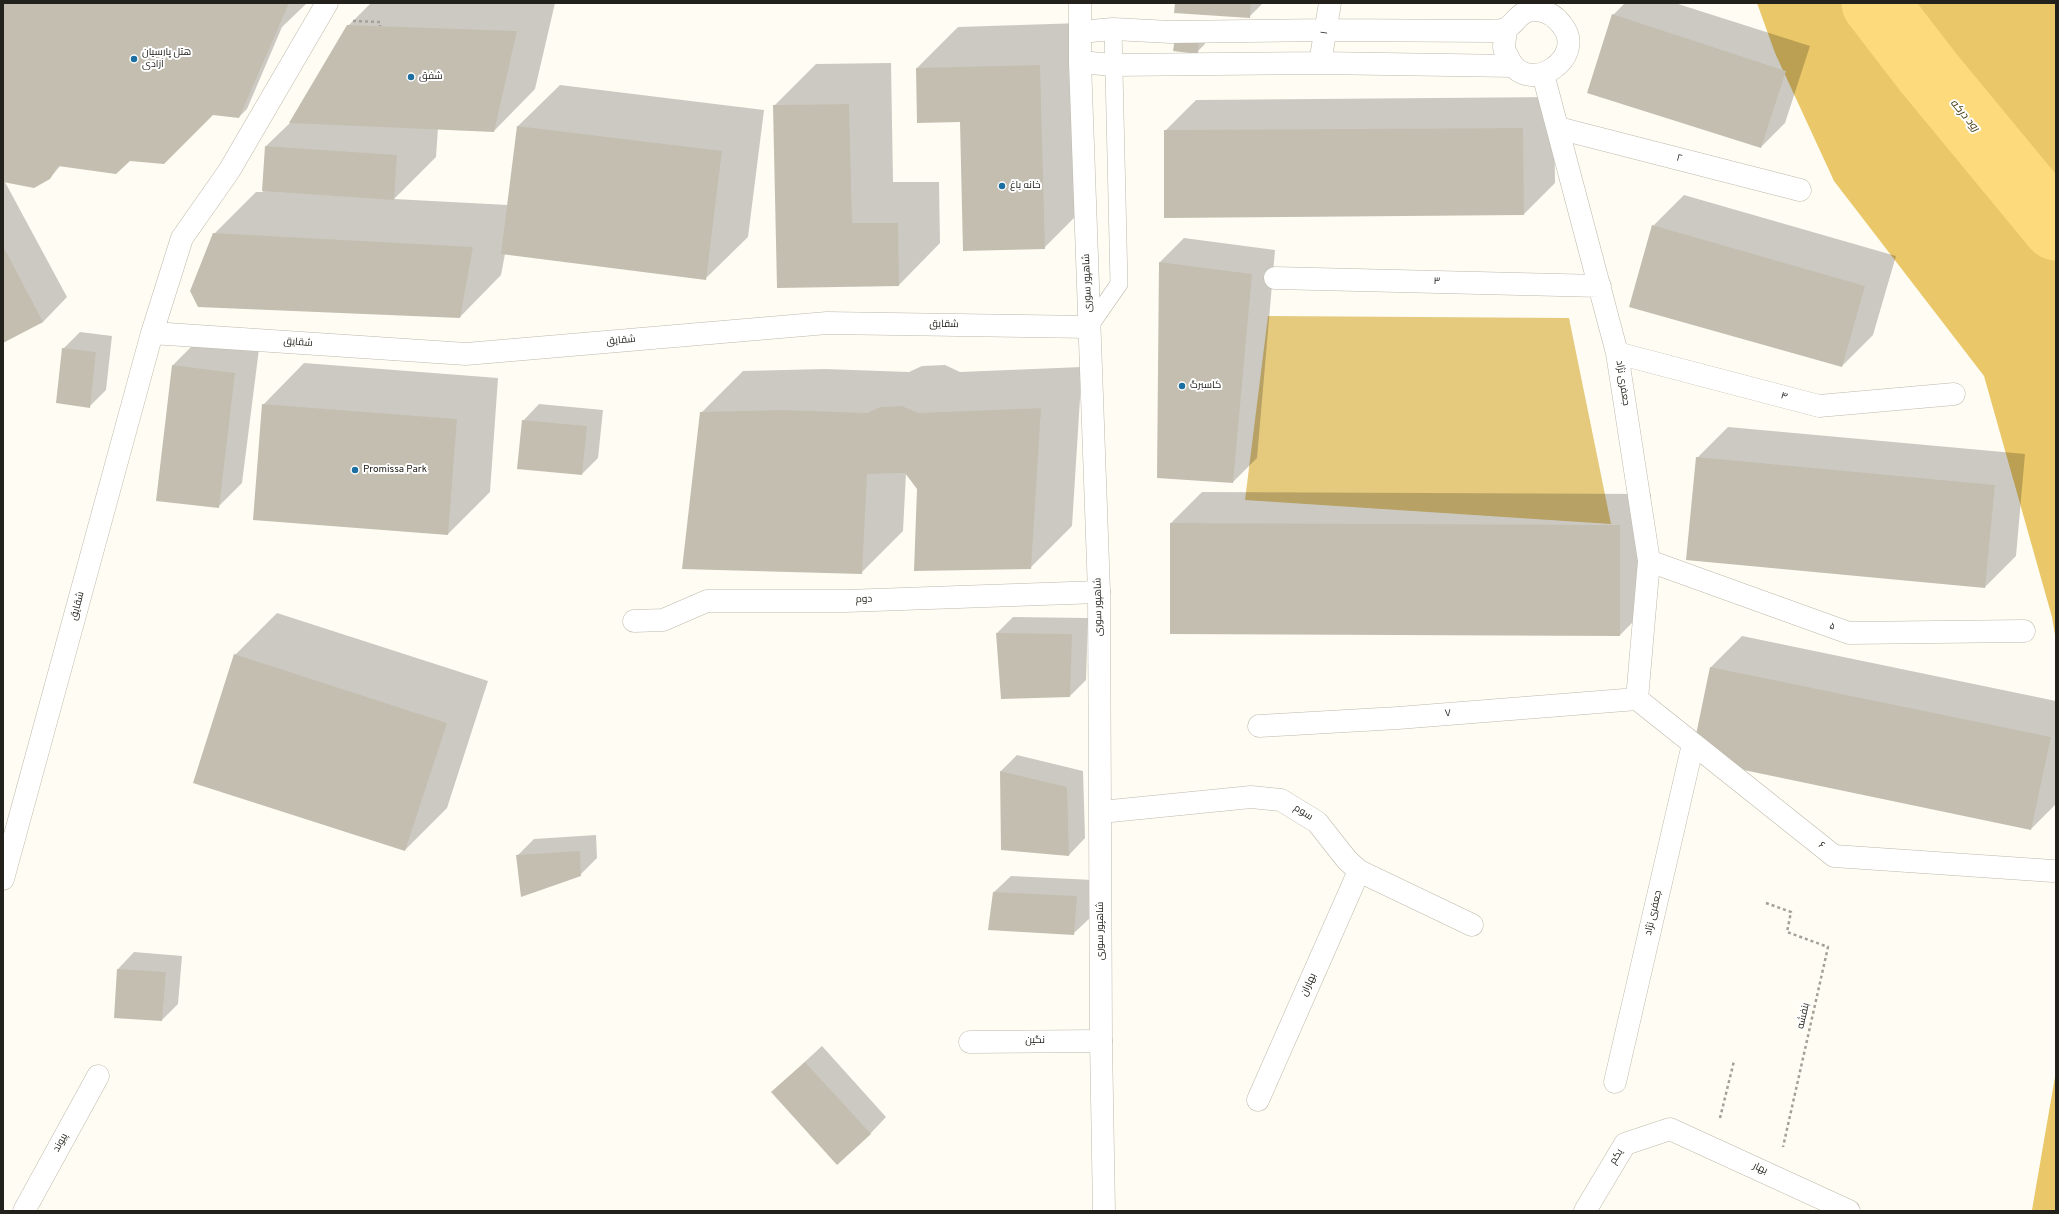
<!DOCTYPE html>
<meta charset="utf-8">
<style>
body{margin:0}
#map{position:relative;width:2059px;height:1214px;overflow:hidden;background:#fffcf3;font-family:Overpass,sans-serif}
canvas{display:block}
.frame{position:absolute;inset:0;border:4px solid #22211b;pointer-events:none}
</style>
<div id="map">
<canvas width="2059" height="1214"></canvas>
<div class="frame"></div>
</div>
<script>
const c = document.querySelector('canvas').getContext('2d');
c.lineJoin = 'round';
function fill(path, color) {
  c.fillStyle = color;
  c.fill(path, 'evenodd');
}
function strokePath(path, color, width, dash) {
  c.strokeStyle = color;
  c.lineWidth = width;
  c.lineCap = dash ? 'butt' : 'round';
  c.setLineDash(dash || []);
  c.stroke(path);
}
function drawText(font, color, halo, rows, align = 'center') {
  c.font = font + ' Overpass,Cairo,sans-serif';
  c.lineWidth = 4;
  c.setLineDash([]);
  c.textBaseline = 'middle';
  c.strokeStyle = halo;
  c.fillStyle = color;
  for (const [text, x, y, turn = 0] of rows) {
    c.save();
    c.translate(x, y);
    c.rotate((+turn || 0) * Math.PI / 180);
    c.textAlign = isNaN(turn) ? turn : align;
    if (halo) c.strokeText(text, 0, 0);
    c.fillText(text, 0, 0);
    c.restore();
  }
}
const green = new Path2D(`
 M1268 316 1569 318 1611 524 1245 500Z`);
const forest = new Path2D(`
 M1757 3H2056V641L2052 617 1984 376 1834 181 1775 53Z
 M2056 1071V1211H2032V1210Z`);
const shadow = new Path2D(`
 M3 3H307L282 27 247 109 239 117 212 114 130 160 61 165 50 178 5 182 67 297 43 322 3 342Z
 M371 3H555L535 89 494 131 438 128 436 157 394 199 508 205 518 126 560 85 764 110 748 237 706 278 505 254 501 275 460 317 214 234 256 192H263L266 146 291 122 348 26Z
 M1176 3H1263L1249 17Z
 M1625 3H1675L1810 46 1785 123 1761 147 1613 15Z
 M1081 23 1086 206 1044 248 961 121 917 68 958 27Z
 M1206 33 1205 44 1197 52 1176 39Z
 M891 63 893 182H939L940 243 899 285 778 287 774 106 816 64Z
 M1554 97 1555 183 1524 214 1165 131 1196 100Z
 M1684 195 1896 256 1873 335 1842 366 1653 226Z
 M1184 238 1275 250 1257 458 1233 482 1160 262Z
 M80 332 112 336 106 390 90 406 63 349Z
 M197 341 259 349 242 483 218 507 173 365Z
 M304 363 498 378 490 492 448 534 254 519 263 405Z
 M945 365 960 372 1082 367 1072 526 1030 568 918 488 906 473 903 531 861 573 701 413 743 371 825 369 909 372 922 366Z
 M539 404 603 410 598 458 582 474 523 421Z
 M1728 427 2025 454 2016 556 1985 587 1697 458Z
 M1202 492 1651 494V604L1620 635 1171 523Z
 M277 613 488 681 447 808 405 850 235 655Z
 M1013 617 1088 618 1086 680 1070 696 997 633Z
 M1742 636 2056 701V804L2031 829 1692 758 1711 667Z
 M1017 755 1083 771 1085 838 1069 855 1002 849 1001 771Z
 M596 835 597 858 580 875 517 856 534 839Z
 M1011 876 1093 880 1090 918 1073 934 994 892Z
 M134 952 182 956 178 1004 162 1020 115 1017 118 969Z
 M822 1046 886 1117 870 1134 772 1092Z`);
const river = new Path2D(`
 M1875 3 1928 72 2056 227`);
const building = new Path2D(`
 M3 3H289L239 118 213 115 164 164 130 161 116 174 58 166 50 179 34 188 3 182Z
 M1175 3H1251L1250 18 1174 13Z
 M1612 14 1786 71 1761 148 1587 93Z
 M347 25 517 31 494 132 289 123Z
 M1175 38 1199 41 1198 54 1173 51Z
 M1040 65 1045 249 963 251 960 122 917 123 916 68Z
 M849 104 852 223H898L899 286 777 288 773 105Z
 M517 126 722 151 706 280 501 254Z
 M1523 128 1524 215 1164 218V130Z
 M265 146 397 155 394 200 262 191Z
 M1652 225 1865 286 1842 367 1629 307Z
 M213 233 473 247 460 318 198 307 190 291Z
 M3 246 43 322 3 343Z
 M1159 262 1252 274 1233 483 1157 478Z
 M62 348 96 352 90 408 56 403Z
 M172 365 235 373 219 508 156 501Z
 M262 404 457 419 448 535 253 520Z
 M902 406 918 413 1041 408 1031 569 914 571 917 489 905 473 867 474 862 574 682 569 700 412 783 410 867 413 880 407Z
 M522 420 587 426 582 475 517 469Z
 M1696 457 1995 485 1985 588 1686 560Z
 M1170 523 1620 525V636L1170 634Z
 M996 633 1072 634 1070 697 1001 699Z
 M234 654 447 723 405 851 193 783Z
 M1710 667 2051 737 2031 830 1691 759Z
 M1000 771 1067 787 1069 856 1001 850Z
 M580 851 581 876 521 897 516 855Z
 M993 892 1077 896 1074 935 988 930Z
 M117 969 166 972 162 1021 114 1018Z
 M805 1062 871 1134 837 1165 771 1092Z`);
const path = new Path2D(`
 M353 21 380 22V26
 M1766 903 1791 912 1787 932 1828 947 1783 1147
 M1720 1118 1734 1061`);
const service = new Path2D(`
 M1089 327 1119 284 1113 29`);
const pedestrian = new Path2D(`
 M970 1042 1101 1041`);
const minor = new Path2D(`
 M1080 32 1113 29 1171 32 1326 30 1492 31C1497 31 1504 30 1507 28 1517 21 1521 9 1537 10 1548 11 1556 17 1562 25 1588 58 1529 96 1510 61 1508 57 1504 51 1504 47 1504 41 1506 35 1506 29
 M1080 62 1113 65 1320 63 1513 66
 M1320 63 1330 3
 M1543 74 1617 353 1649 561 1637 699
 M1558 128 1800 190
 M1275 278 1600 286
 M152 333 466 354 827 323 1089 327
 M1617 353 1819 406 1954 394
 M1649 561 1849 633 2024 631
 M634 621 663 620 707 601H846L1099 592
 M1637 699 1834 856 2053 871
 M1259 726 1398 718 1637 699
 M1101 812 1251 797 1281 800 1317 822 1347 860 1359 871 1472 925
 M3 879 152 333 182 238 229 171 327 3
 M1615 1082 1693 744
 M1258 1100 1359 871
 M24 1211 98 1076
 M1585 1211 1625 1144 1670 1129 1849 1211`);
const tertiary = new Path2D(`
 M1080 3V62L1099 592 1101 1041 1104 1211`);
const markers = [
 [134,59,4,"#1c6fa0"],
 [411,77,4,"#1c6fa0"],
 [1002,186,4,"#1c6fa0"],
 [1182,386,4,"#1c6fa0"],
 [355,470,4,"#1c6fa0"]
];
const streetNames = [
 ["۱",1325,33,-80],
 ["۲",1679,159,14],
 ["۳",1437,282,1],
 ["شاهپور سوری",1088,283,-92],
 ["شقایق",944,325,1],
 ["شقایق",621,341,-5],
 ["شقایق",298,343,4],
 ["جعفری نژاد",1622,383,81],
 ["۴",1784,397,15],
 ["دوم",864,600,-2],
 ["شقایق",78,606,-75],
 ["شاهپور سوری",1099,607,-91],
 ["۵",1832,627,20],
 ["۷",1448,714,-5],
 ["سوم",1303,813,32],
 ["۶",1821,846,39],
 ["جعفری نژاد",1654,913,-77],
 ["شاهپور سوری",1101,931,-90],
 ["بهاران",1309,985,-66],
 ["بنفشه",1804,1016,-77],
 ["نگین",1035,1041],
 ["پیوند",61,1143,-61],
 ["یکم",1617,1157,-59],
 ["بهار",1760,1169,25]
];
const poiNames = [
 ["هتل پارسیان",142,53],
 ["آزادی",142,65],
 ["شفق",419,77],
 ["خانه باغ",1010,186],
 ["کاسبرگ",1190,386],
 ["Promissa Park",363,470]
];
const waterNames = [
 ["رود درکه",1964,116,50]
];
fill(green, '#e5ca7e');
fill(forest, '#eac869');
fill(shadow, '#0003');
strokePath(river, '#fddb7c', 67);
fill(building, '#c3beb0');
strokePath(service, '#bdb8aa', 18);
strokePath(pedestrian, '#bdb8aa', 23);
strokePath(minor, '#bdb8aa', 23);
strokePath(tertiary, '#bdb8aa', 23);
strokePath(path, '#a2a098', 2.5, [3, 3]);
strokePath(service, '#fff', 17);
strokePath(pedestrian, '#fff', 22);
strokePath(minor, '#fff', 22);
strokePath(tertiary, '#fff', 22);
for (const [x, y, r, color] of markers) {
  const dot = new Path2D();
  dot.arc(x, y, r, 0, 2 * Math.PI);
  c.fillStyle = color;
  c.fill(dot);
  strokePath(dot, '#fff', 1.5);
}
drawText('10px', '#22211b', '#fff', streetNames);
drawText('10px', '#22211b', '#fff', poiNames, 'left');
drawText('italic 11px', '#45370d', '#fff', waterNames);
</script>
